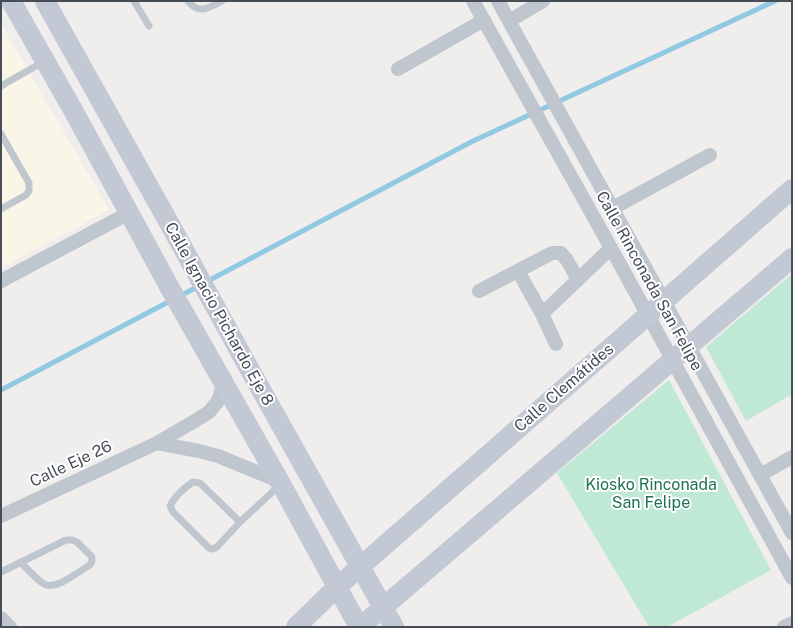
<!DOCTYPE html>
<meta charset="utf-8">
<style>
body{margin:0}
#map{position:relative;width:793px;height:628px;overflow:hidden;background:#f0eded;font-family:"Public Sans",sans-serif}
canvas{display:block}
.frame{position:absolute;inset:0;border:2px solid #474e58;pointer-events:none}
</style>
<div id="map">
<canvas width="793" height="628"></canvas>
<div class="frame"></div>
</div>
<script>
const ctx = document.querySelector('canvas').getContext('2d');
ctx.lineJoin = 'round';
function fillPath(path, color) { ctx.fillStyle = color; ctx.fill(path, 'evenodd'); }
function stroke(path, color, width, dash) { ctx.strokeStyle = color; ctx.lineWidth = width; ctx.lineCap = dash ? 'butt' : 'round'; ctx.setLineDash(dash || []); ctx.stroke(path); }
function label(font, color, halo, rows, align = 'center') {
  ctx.font = font + ' "Public Sans",sans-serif'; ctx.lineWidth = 4; ctx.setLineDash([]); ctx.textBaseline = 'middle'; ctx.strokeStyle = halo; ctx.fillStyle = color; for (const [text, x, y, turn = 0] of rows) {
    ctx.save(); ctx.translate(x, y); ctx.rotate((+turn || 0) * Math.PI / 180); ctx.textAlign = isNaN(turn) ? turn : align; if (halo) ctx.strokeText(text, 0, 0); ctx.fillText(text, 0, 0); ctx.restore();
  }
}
fillPath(new Path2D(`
 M1,24L109,210L1,268Z`), '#f9f6e7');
fillPath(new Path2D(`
 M792,274V394L746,421L706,347Z
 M669,380L771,570L667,627H649L557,473Z`), '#bfe9d4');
stroke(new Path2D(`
 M206,282L471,142L775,1
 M180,296L199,286
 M1,390L172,300`), '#91c8e2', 5);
stroke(new Path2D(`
 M134,1L149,26
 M188,1C199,15 209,8 222,1
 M1,86L43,62
 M1,134L29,183V191L26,195L1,209
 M193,482L200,483L240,522L217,547L213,549L209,548L173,512L170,506C175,496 184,488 193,482Z
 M240,522L280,485
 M1,572L66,540H72L77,542L92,557V561L90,565C79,571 56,591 44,584C36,579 28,569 21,563`), '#bfc6ce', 7);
stroke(new Path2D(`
 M473,1L611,248L792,578
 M498,1L792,533
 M509,21L543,1
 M398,69L484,20
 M613,208L710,155
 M518,271L542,314L556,344
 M1,281L129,213
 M479,291L552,253H561L567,260L578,280
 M542,314L611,248
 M157,443L199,451L218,456L279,481
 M760,475L792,457
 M1,516L157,443L193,422L209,412L218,401L224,383
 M1,618L10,627
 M784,627L792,623`), '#bfc6ce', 14);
stroke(new Path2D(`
 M11,1L73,110L171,290L281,484L359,627
 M45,1L168,221L245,361L394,627
 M296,627L337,587L792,189
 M360,627L792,258`), '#c2c8d4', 20);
label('16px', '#474e58', '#fff', [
 ["Calle Rinconada San Felipe",649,281,61],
 ["Calle Ignacio Pichardo Eje 8",219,314,61],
 ["Calle Clemátides",564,388,-41],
 ["Calle Eje 26",71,464,-25]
]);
label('16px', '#207252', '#fff', [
 ["Kiosko Rinconada",651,485],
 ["San Felipe",651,503]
]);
</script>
